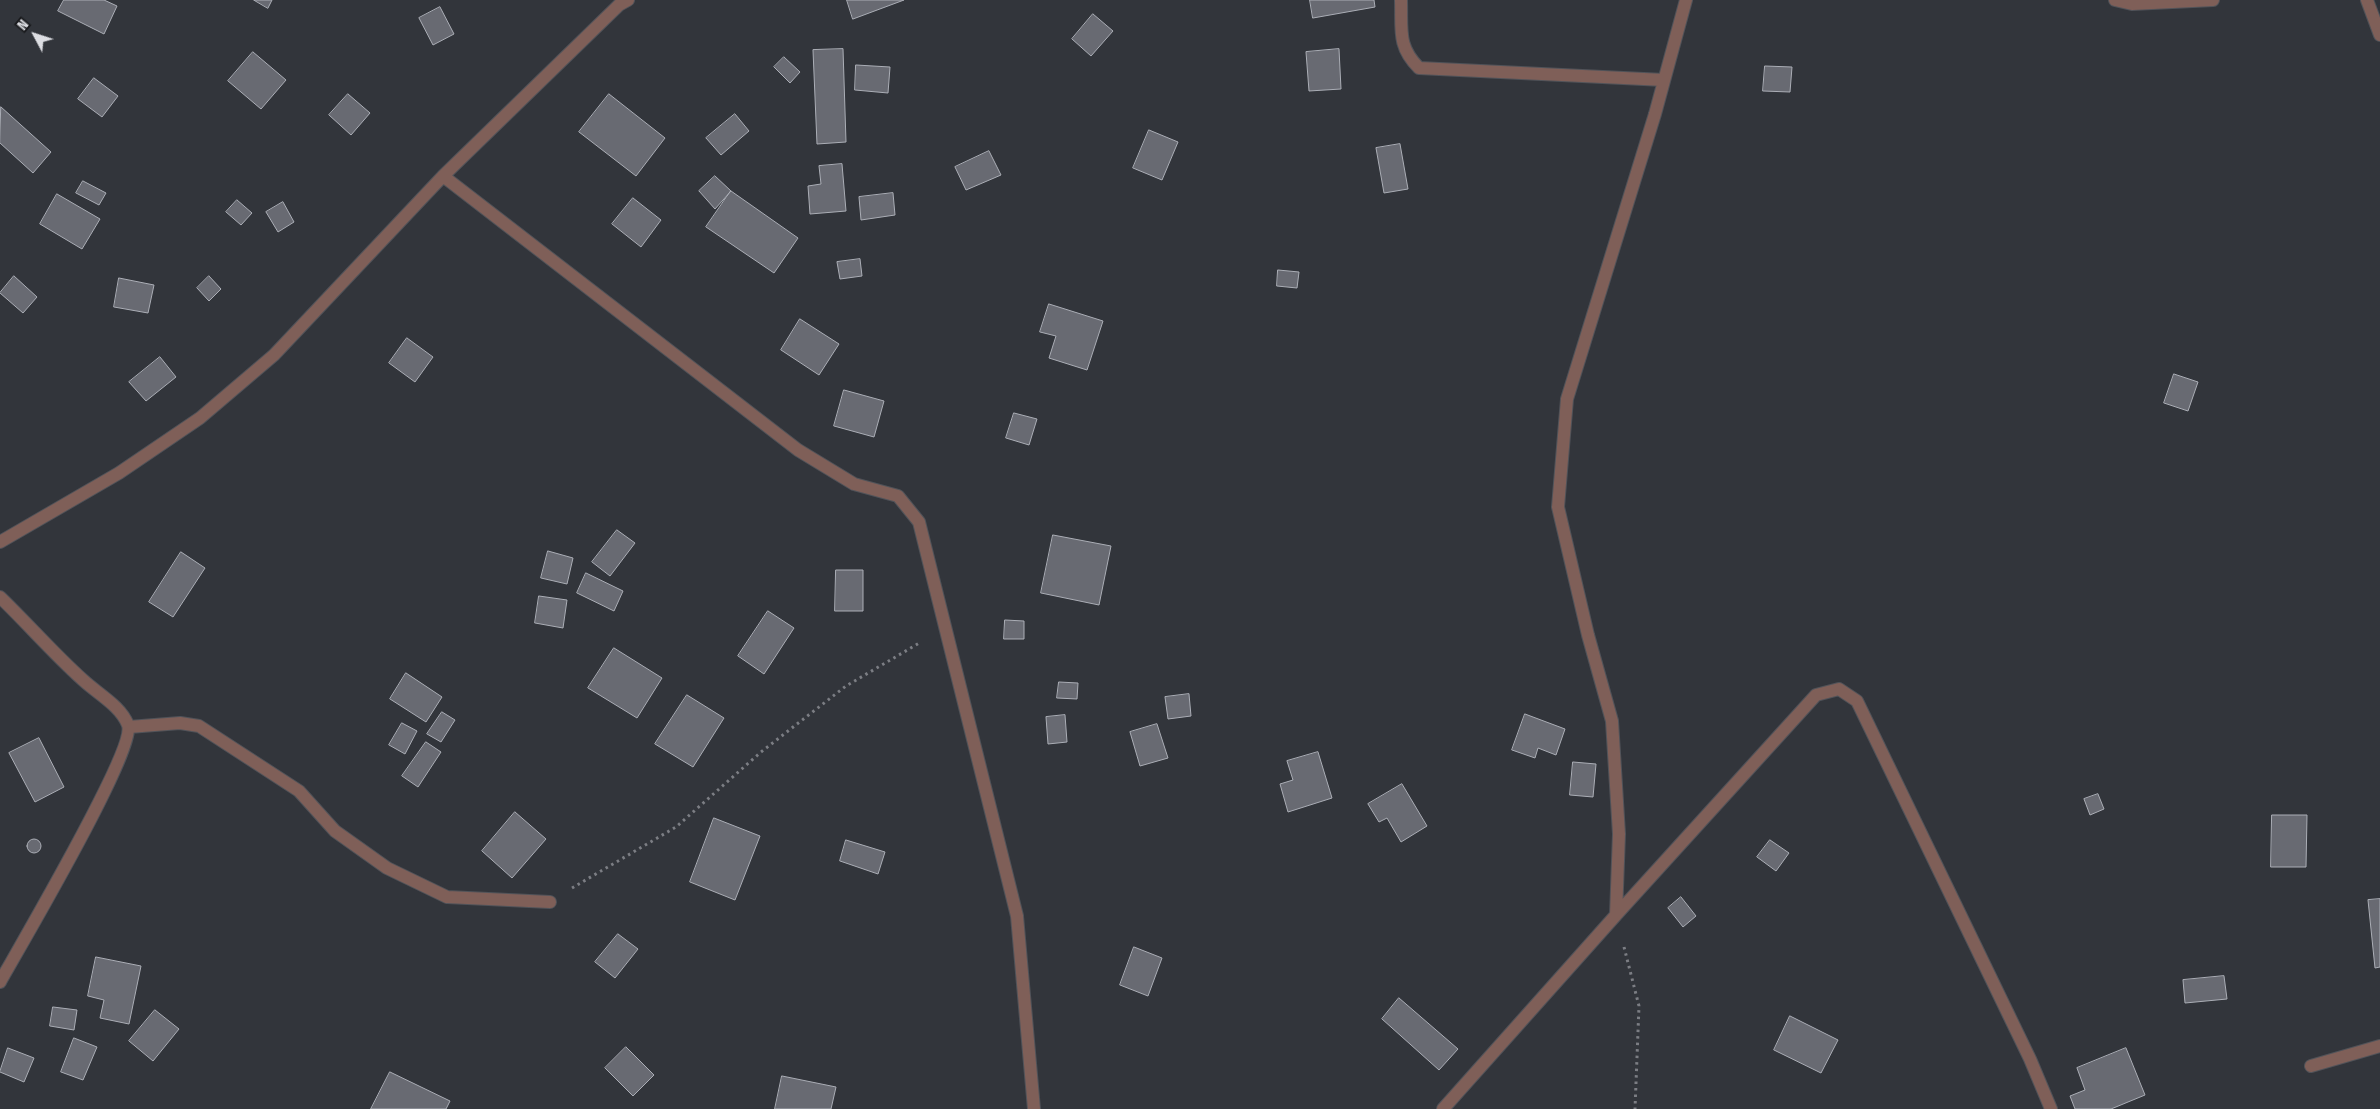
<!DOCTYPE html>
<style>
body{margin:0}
#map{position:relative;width:2380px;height:1109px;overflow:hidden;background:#32353b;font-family:"Fira Sans Condensed",sans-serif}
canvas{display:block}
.north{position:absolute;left:10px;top:10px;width:50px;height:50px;-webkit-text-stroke:4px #1b1c1f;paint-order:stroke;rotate:310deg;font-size:14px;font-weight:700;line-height:20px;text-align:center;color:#dddee3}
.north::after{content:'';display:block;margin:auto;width:18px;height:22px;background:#dddee3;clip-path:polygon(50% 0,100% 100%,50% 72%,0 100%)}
</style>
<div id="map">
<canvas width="2380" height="1109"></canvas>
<div class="north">N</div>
</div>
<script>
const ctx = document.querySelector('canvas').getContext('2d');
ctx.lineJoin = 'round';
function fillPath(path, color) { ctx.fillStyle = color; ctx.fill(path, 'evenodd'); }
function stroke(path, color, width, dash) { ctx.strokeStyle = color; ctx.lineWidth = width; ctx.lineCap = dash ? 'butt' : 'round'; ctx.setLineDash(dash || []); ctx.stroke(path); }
const building = new Path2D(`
 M64,0H104L117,6L104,34L58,11Z
 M254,0H272L268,8Z
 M847,0H904L853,19Z
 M1310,0H1374L1375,7L1313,18Z
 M440,7L454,34L433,45L419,18Z
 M1093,14L1113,31L1091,56L1072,39Z
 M843,49L846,142L817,144L813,50Z
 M1339,49L1341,89L1309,91L1306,52Z
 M253,52L286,80L261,109L228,81Z
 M784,57L800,72L790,83L774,67Z
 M856,65L890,67L888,93L855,90Z
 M1765,66L1792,67L1790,92L1763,91Z
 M94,78L118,96L102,117L78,99Z
 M348,94L370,113L351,135L329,115Z
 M609,94L665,138L636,176L579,132Z
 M1,107L51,152L33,173L0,143Z
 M735,114L749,131L721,155L706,138Z
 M1149,130L1178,142L1162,180L1133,168Z
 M1400,144L1408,189L1384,193L1376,148Z
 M989,151L1001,175L966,190L955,167Z
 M842,164L846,211L810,214L808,186L821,184L819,166Z
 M715,176L731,191L715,209L699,191Z
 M83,181L106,193L99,205L76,193Z
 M731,191L798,238L774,273L706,227Z
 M893,193L895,215L861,220L859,197Z
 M57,194L100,219L82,249L40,224Z
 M633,198L661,220L641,247L612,224Z
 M237,200L252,213L241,225L226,212Z
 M283,202L294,222L278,232L266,212Z
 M860,259L862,276L840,279L837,262Z
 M1278,270L1299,272L1297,288L1277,286Z
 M14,276L37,297L23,313L0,293Z
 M209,276L221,289L209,301L197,288Z
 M119,278L154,285L148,313L114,307Z
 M1049,304L1103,321L1087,370L1049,358L1056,336L1040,332Z
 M800,319L839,344L819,375L781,350Z
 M407,338L433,357L415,382L389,363Z
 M160,357L176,377L146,401L129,382Z
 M2174,374L2198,382L2188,411L2164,403Z
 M844,390L884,401L874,437L834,426Z
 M1014,413L1037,419L1029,445L1006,438Z
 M617,530L635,543L610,576L592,562Z
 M1053,535L1111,546L1099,605L1041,593Z
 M548,551L573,558L567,584L541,578Z
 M181,552L205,568L173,617L149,602Z
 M836,570H863V611H835Z
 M586,573L623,591L614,611L577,593Z
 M539,596L567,600L563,628L535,623Z
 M768,611L794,628L764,674L738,656Z
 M1005,620L1024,621V639H1004Z
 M614,648L662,678L637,718L588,688Z
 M406,673L442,697L426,722L390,699Z
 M1059,682L1078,683L1077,699L1057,698Z
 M1189,694L1191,716L1168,719L1165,697Z
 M687,695L724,718L693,767L655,744Z
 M442,712L455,720L441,742L427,734Z
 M1525,714L1565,729L1556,755L1538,748L1535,758L1512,750Z
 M1065,715L1067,742L1048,744L1046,717Z
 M402,723L417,731L405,754L389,745Z
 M1157,724L1168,758L1140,766L1130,732Z
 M39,738L64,787L35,802L9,753Z
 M426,742L441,752L418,787L402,776Z
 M1318,752L1332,798L1288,812L1280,784L1293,780L1287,761Z
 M1573,762L1596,764L1593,797L1570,795Z
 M1402,784L1427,826L1401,842L1387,818L1379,822L1368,804Z
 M2098,794L2104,809L2090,815L2084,799Z
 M515,812L546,839L512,878L482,851Z
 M2272,815H2307L2306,867H2271Z
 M714,818L760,836L735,900L690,882Z
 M27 846a7 7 0 1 1 14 0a7 7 0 1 1-14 0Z
 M846,840L885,852L878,874L840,861Z
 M1770,840L1789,853L1776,871L1757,857Z
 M1681,897L1696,916L1683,927L1668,908Z
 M2380,899V967L2375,968L2368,900Z
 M618,934L638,949L615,978L595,962Z
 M1134,947L1162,958L1148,996L1120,985Z
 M96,957L141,966L129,1024L100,1018L104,1000L88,996Z
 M2224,976L2227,999L2185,1003L2183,980Z
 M1399,998L1458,1049L1439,1070L1382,1019Z
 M53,1007L77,1010L74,1030L50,1026Z
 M155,1010L179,1029L153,1061L129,1041Z
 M1790,1016L1838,1040L1821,1073L1774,1050Z
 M74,1038L97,1047L83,1080L61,1072Z
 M626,1047L654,1075L633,1096L605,1068Z
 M8,1048L34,1058L24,1082L0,1072Z
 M2126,1048L2145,1095L2111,1109H2075L2070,1096L2085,1090L2077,1068Z
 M390,1072L450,1101L446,1109H371Z
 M782,1076L836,1087L831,1109H775Z`);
fillPath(building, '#686a72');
stroke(building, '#abaeb6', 1);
const street = new Path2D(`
 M1401,0C1402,30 1397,46 1419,68L1664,80
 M2115,0L2132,4L2213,0
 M2367,0L2380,35
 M443,176L798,450L854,484L898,496L919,522L1017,916L1034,1109
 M0,542L119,473L200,418L274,355L443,176L619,5L628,0
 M0,597C28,624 54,654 83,680C98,694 121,706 128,725C136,750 19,948 0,982
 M129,727L180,723L199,726L299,791L335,831L387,868L447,897L550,902
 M1616,915L1816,695L1839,689L1857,701L2030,1059L2051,1109
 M2311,1066L2380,1046
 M1443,1109L1616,915L1619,834L1612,721L1588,635L1558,507L1567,399L1655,114L1686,0`);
stroke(street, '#515359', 14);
stroke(new Path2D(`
 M572,888L676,827L761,752L846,686L921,642
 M1624,947L1639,1006L1635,1109`), '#7c7e84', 3, [2.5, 4]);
stroke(street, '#7f5f58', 12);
</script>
